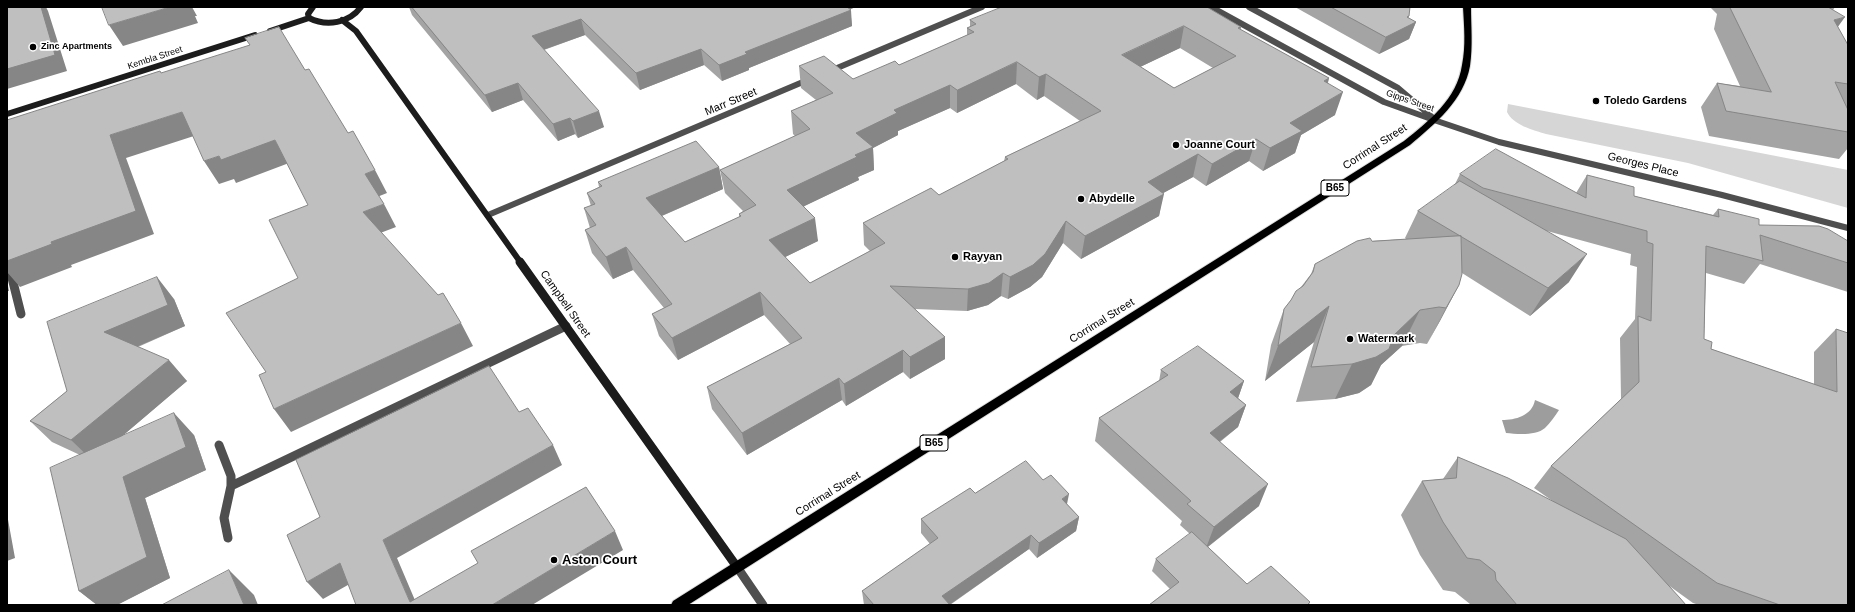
<!DOCTYPE html>
<style>
body{margin:0}
#map{position:relative;width:1855px;height:612px;overflow:hidden;background:#fff;font-family:Helvetica,sans-serif}
canvas{display:block}
.frame{position:absolute;inset:0;border:8px solid #000;pointer-events:none}
</style>
<div id="map">
<canvas width="1855" height="612"></canvas>
<div class="frame"></div>
</div>
<script>
const ctx = document.querySelector('canvas').getContext('2d');
ctx.lineJoin = 'round';
function fillPath(path, color) { ctx.fillStyle = color; ctx.fill(path, 'evenodd'); }
function stroke(path, color, width, dash) { ctx.strokeStyle = color; ctx.lineWidth = width; ctx.lineCap = dash ? 'butt' : 'round'; ctx.setLineDash(dash || []); ctx.stroke(path); }
function label(font, color, halo, rows, align = 'center') {
  ctx.font = font + ' Helvetica,sans-serif'; ctx.lineWidth = 3.5; ctx.setLineDash([]); ctx.textBaseline = 'middle'; ctx.strokeStyle = halo; ctx.fillStyle = color; for (const [text, x, y, turn = 0] of rows) {
    ctx.save(); ctx.translate(x, y); ctx.rotate((+turn || 0) * Math.PI / 180); ctx.textAlign = isNaN(turn) ? turn : align; if (halo) ctx.strokeText(text, 0, 0); ctx.fillText(text, 0, 0); ctx.restore();
  }
}
fillPath(new Path2D(`
 M1508,104L1848,170V208L1688,163L1546,134C1533,130 1513,125 1507,112Z`), '#d6d6d6');
fillPath(new Path2D(`
 M1535,400L1559,410C1555,416 1550,423 1545,428C1536,436 1517,434 1506,433L1502,420C1515,420 1532,416 1535,400Z`), '#9d9d9d');
const primary = new Path2D(`
 M1463,7H1471C1471,26 1473,46 1470,66C1464,100 1435,124 1410,145L688,605H671L673,601L1404,141C1429,121 1457,99 1462,65C1466,46 1464,26 1463,7Z`);
stroke(primary, '#dbdbdb', 2);
stroke(new Path2D(`
 M7,260L8,263`), '#4f4f4f', 6);
stroke(new Path2D(`
 M8,262L21,314
 M219,445L231,476V486L224,518L228,538
 M231,486L566,326`), '#4f4f4f', 9);
stroke(new Path2D(`
 M1211,7L1384,102L1434,120L1499,142L1722,195L1848,228
 M1249,7L1398,88L1431,116
 M830,71L982,7
 M488,215L810,79`), '#4f4f4f', 6);
stroke(new Path2D(`
 M737,567L763,605`), '#4f4f4f', 9);
stroke(new Path2D(`
 M313,7L308,14L309,18C327,27 349,23 361,7
 M342,20L356,31L521,263
 M270,31L309,18
 M7,114L255,35`), '#1c1c1c', 6);
stroke(new Path2D(`
 M520,262L737,567`), '#1c1c1c', 9);
fillPath(primary, '#000');
fillPath(new Path2D(`
 M409,7H856L850,9L852,26L749,68V70L722,81L704,65L640,90L585,35L544,50L604,127L578,138L575,134L558,141L523,100L492,112L412,15Z
 M1295,7H1410L1408,18L1416,22L1409,39L1379,54Z
 M1710,7H1835L1833,10L1838,27L1848,45V148L1839,159L1709,136L1701,107L1717,83L1740,86L1714,29L1717,14Z
 M970,20L1241,27V30L1329,78L1328,83L1335,115L1301,135L1295,153L1263,171L1249,161L1206,186L1193,177L1163,193L1159,216L1081,259L1063,243L1042,277L1030,287L1008,299L1001,296L988,305L967,311L915,309L945,337V359L910,379L903,372L846,406L842,400L747,455L712,409L707,387L790,344L764,315L678,360L659,336L652,314L664,308L633,270L613,279L592,253L585,230L590,228L584,208L591,206L587,193L599,187L598,182L719,167L723,189L662,216L685,242L739,217V214L743,211L725,193L720,170L795,136L793,134L791,111L816,100L801,88L799,66L853,79L899,65L967,35V28L970,27ZM1180,48L1213,68L1174,88L1140,67ZM1016,84L1037,100L1044,96L1080,121L1005,157L1004,161L939,195L863,223L864,245L870,251L810,283L785,257L818,241L804,206L859,180L858,177L874,170L873,148L898,135V131L950,108L957,113Z
 M1460,174L1576,193L1587,175L1634,196L1713,215L1718,209L1759,225L1848,241V292L1760,264L1744,284L1706,273L1704,339L1711,349L1814,384V352L1836,329L1848,605H1699L1693,603L1668,585L1686,605H1470V604L1455,592L1443,590L1420,555L1401,515L1422,481L1443,479L1458,457L1554,502L1534,488L1551,466L1621,399L1620,338L1635,319L1637,267L1630,265L1631,254L1547,231L1569,282L1530,316L1462,273L1459,285L1427,344L1420,343L1402,346L1381,365L1371,385L1359,393L1335,399L1296,402L1314,342L1265,381L1271,345L1284,309L1291,300L1311,274L1315,264L1372,241L1406,239L1405,238L1418,211L1454,186Z
 M174,299L185,326L138,347L187,381L121,437L194,435L206,470L145,498L170,578L117,605H97L79,591L80,455L52,442L30,421L67,391Z
 M1161,370L1244,381L1238,398L1246,405L1238,427L1220,442L1259,506L1208,547L1247,584L1310,602L1309,605H1149L1170,589L1152,571L1156,559L1190,534L1180,525L1182,521L1095,441L1099,418L1159,381Z
 M975,493L1067,504L1079,517L1076,531L1037,558L1029,549L950,605H864L862,591L930,544L921,533V519Z`), '#a4a4a4');
fillPath(new Path2D(`
 M41,7H46L48,11L67,71L7,89V69Z
 M170,7H192L197,16H195L198,23L123,46L109,25Z
 M837,7H856L838,14Z
 M851,10L852,26L749,68V70L722,81L719,65L745,52Z
 M1409,16L1405,27L1416,22L1409,39L1379,54L1386,37L1407,17Z
 M1845,17L1827,42L1834,20Z
 M581,19L585,35L537,52L532,36Z
 M1184,26L1180,48L1119,77L1122,55Z
 M701,49L704,65L640,90L636,73Z
 M1017,62L1016,84L957,113V90Z
 M1046,74L1044,96L1037,100L1039,77Z
 M1329,78L1322,101L1324,81Z
 M518,83L523,100L492,112L485,95Z
 M950,85V108L898,131V135L873,148L874,170L858,177L859,180L790,213L787,190L856,133L894,110Z
 M1343,92L1335,115L1301,135L1295,153L1263,171L1270,148L1290,123Z
 M599,111L604,127L578,138L573,121Z
 M182,112L197,135L126,158L154,234L71,265L72,267L20,287L7,272V261L110,135Z
 M570,118L575,134L558,141L553,124Z
 M1256,139L1249,161L1206,186L1212,164Z
 M275,140L289,163L236,183L234,179L219,184L204,161L219,156Z
 M1198,154L1193,177L1143,204L1148,182Z
 M719,167L723,189L652,220L646,198Z
 M375,170L387,193L377,197L365,174Z
 M1164,194L1159,216L1081,259L1085,236Z
 M384,204L396,227L375,235L363,212Z
 M815,218L818,241L773,263L769,240Z
 M1066,221L1063,243L1042,277L1030,287L1008,299L1010,277Z
 M626,247L633,270L613,279L606,257Z
 M1587,254L1569,282L1530,316L1548,288Z
 M1003,273L1001,296L988,305L967,311L968,289Z
 M157,277L174,299L185,326L122,353L104,332Z
 M7,281L9,291H7Z
 M1459,285L1440,321L1427,344L1446,308Z
 M760,292L764,315L678,360L672,338Z
 M1329,306L1314,342L1265,381L1278,346Z
 M1420,310L1402,346L1381,365L1371,385L1359,393L1335,399L1352,364L1394,335Z
 M461,323L473,346L291,432L274,409Z
 M945,337V359L910,379V357Z
 M903,350V372L846,406L844,384Z
 M169,360L187,381L93,461L71,440Z
 M839,378L842,400L747,455L742,433Z
 M1244,381L1236,404L1230,392Z
 M1246,405L1238,427L1202,455L1210,433Z
 M174,413L194,435L206,470L145,498L170,578L117,605H97L79,591L123,477Z
 M553,445L562,465L397,558L417,605L410,602L383,540Z
 M1268,484L1259,506L1206,548L1214,527Z
 M1069,494L1066,509L1062,499Z
 M7,514L15,558L7,561Z
 M1079,517L1076,531L1037,558L1039,543Z
 M615,531L623,550L532,605H492Z
 M1031,535L1029,549L949,605L942,596Z
 M340,563L355,581L323,599L307,582Z
 M229,570L254,595L258,605H244Z`), '#868686');
const building = new Path2D(`
 M7,7H41L55,55L7,69Z
 M102,7H170L109,25Z
 M412,7H847L851,10L745,52L747,54L719,65L701,49L636,73L581,19L532,36L599,111L573,121L570,118L553,124L518,83L485,95Z
 M1002,7H1207L1241,27L1238,28L1329,78L1324,81L1343,92L1290,123L1302,131L1270,148L1256,139L1212,164L1198,154L1148,182L1164,194L1085,236L1066,221L1045,254L1033,265L1010,277L1003,273L989,283L968,289L890,286L945,337L910,357L903,350L844,384L839,378L742,433L707,387L802,338L760,292L672,338L652,314L672,304L626,247L606,257L585,230L596,225L584,208L595,204L587,193L602,186L598,182L696,141L719,167L646,198L685,242L741,216L739,214L756,205L720,170L810,129L791,111L833,93L799,66L824,56L853,79L895,61L899,65L974,32L967,28L976,24L970,20ZM1184,26L1236,56L1174,88L1122,55ZM1017,62L1039,77L1046,74L1101,111L1005,157L1008,159L939,195L931,188L863,223L885,243L810,283L769,240L815,218L787,190L857,157L855,155L873,147L856,133L897,113L894,110L950,85L957,90Z
 M1331,7H1410L1409,16L1407,17L1416,22L1386,37Z
 M1730,7H1828L1845,17L1834,20L1848,45V84L1835,82L1848,110V132L1726,111L1717,83L1771,92Z
 M279,27L305,70L309,69L348,133L353,131L375,170L365,174L384,204L363,212L438,295L443,293L461,323L274,409L259,375L266,372L226,313L298,278L269,220L308,205L275,140L221,160L219,156L204,161L182,112L110,135L136,211L51,242L52,244L7,261V120L160,71L161,73L250,45L245,38Z
 M1496,149L1586,198L1587,175L1634,187V196L1719,217L1718,209L1759,219V225L1819,226L1828,229L1848,241V263L1760,235L1763,261L1706,246L1704,339L1712,342L1711,349L1837,392L1836,329L1848,333V605H1780L1717,583L1551,466L1639,382L1638,316L1651,321L1653,244L1647,242V231L1483,188L1460,174Z
 M1460,181L1587,254L1548,288L1418,211Z
 M1461,236L1462,274L1459,285L1446,308L1439,307L1420,310L1394,335L1389,349L1376,357L1352,364L1311,367L1329,306L1278,346L1284,309L1291,300L1296,291L1303,286L1313,272L1315,264L1357,241L1370,238L1372,241Z
 M157,277L168,305L104,332L169,360L71,440L30,421L67,391L47,322Z
 M1198,346L1244,381L1230,392L1246,405L1210,433L1268,484L1214,527L1187,504L1191,501L1099,418L1168,375L1161,370Z
 M489,366L519,412L528,408L553,445L383,540L410,602L478,563L471,551L586,487L615,531L492,605H356L340,563L307,582L287,535L320,517L296,460Z
 M174,413L186,447L123,477L147,557L79,591L50,468Z
 M1458,457L1508,478L1626,539L1680,598L1686,605H1517L1496,580L1495,572L1480,560L1467,558L1443,522L1422,481L1456,478Z
 M1026,461L1043,480L1051,475L1069,494L1062,499L1079,517L1039,543L1031,535L942,596L950,605H874L862,591L938,538L921,519L970,488L975,493Z
 M1192,532L1247,584L1271,566L1310,602L1307,605H1205L1204,604L1203,605H1149L1179,582L1156,559Z
 M229,570L244,605H162Z`);
fillPath(building, '#bfbfbf');
stroke(building, '#868686', 1);
for (const [x, y, r, color] of [
 [33,47,4,"#000"],
 [1596,101,4,"#000"],
 [1176,145,4,"#000"],
 [1081,199,4,"#000"],
 [955,257,4,"#000"],
 [1350,339,4,"#000"],
 [554,560,4,"#000"]
]) { const dot = new Path2D(); dot.arc(x, y, r, 0, 2 * Math.PI); ctx.fillStyle = color; ctx.fill(dot); stroke(dot, '#fff', 1.5); }
label('bold 9px', '#000', '#fff', [
 ["Zinc Apartments",41,47]
], 'left');
label('9px', '#000', '#fff', [
 ["Kembla Street",155,58,-18],
 ["Gipps Street",1410,101,19]
]);
for (const [x, y, w] of [
 [1335,188,28],
 [934,443,28]
]) { const box = new Path2D(); box.roundRect(x - w / 2, y - 8, w, 16, 3); ctx.fillStyle = '#fff'; ctx.fill(box); stroke(box, '#000', 1); }
label('bold 10px', '#000', null, [
 ["B65",1335,188],
 ["B65",934,443]
]);
label('bold 11px', '#000', '#fff', [
 ["Toledo Gardens",1604,101],
 ["Joanne Court",1184,145],
 ["Abydelle",1089,199],
 ["Rayyan",963,257],
 ["Watermark",1358,339]
], 'left');
label('11px', '#000', '#fff', [
 ["Marr Street",731,102,-23],
 ["Corrimal Street",1375,147,-33],
 ["Georges Place",1643,165,14],
 ["Campbell Street",565,304,55],
 ["Corrimal Street",1102,321,-32],
 ["Corrimal Street",828,494,-32]
]);
label('bold 13px', '#000', '#fff', [
 ["Aston Court",562,560]
], 'left');
</script>
